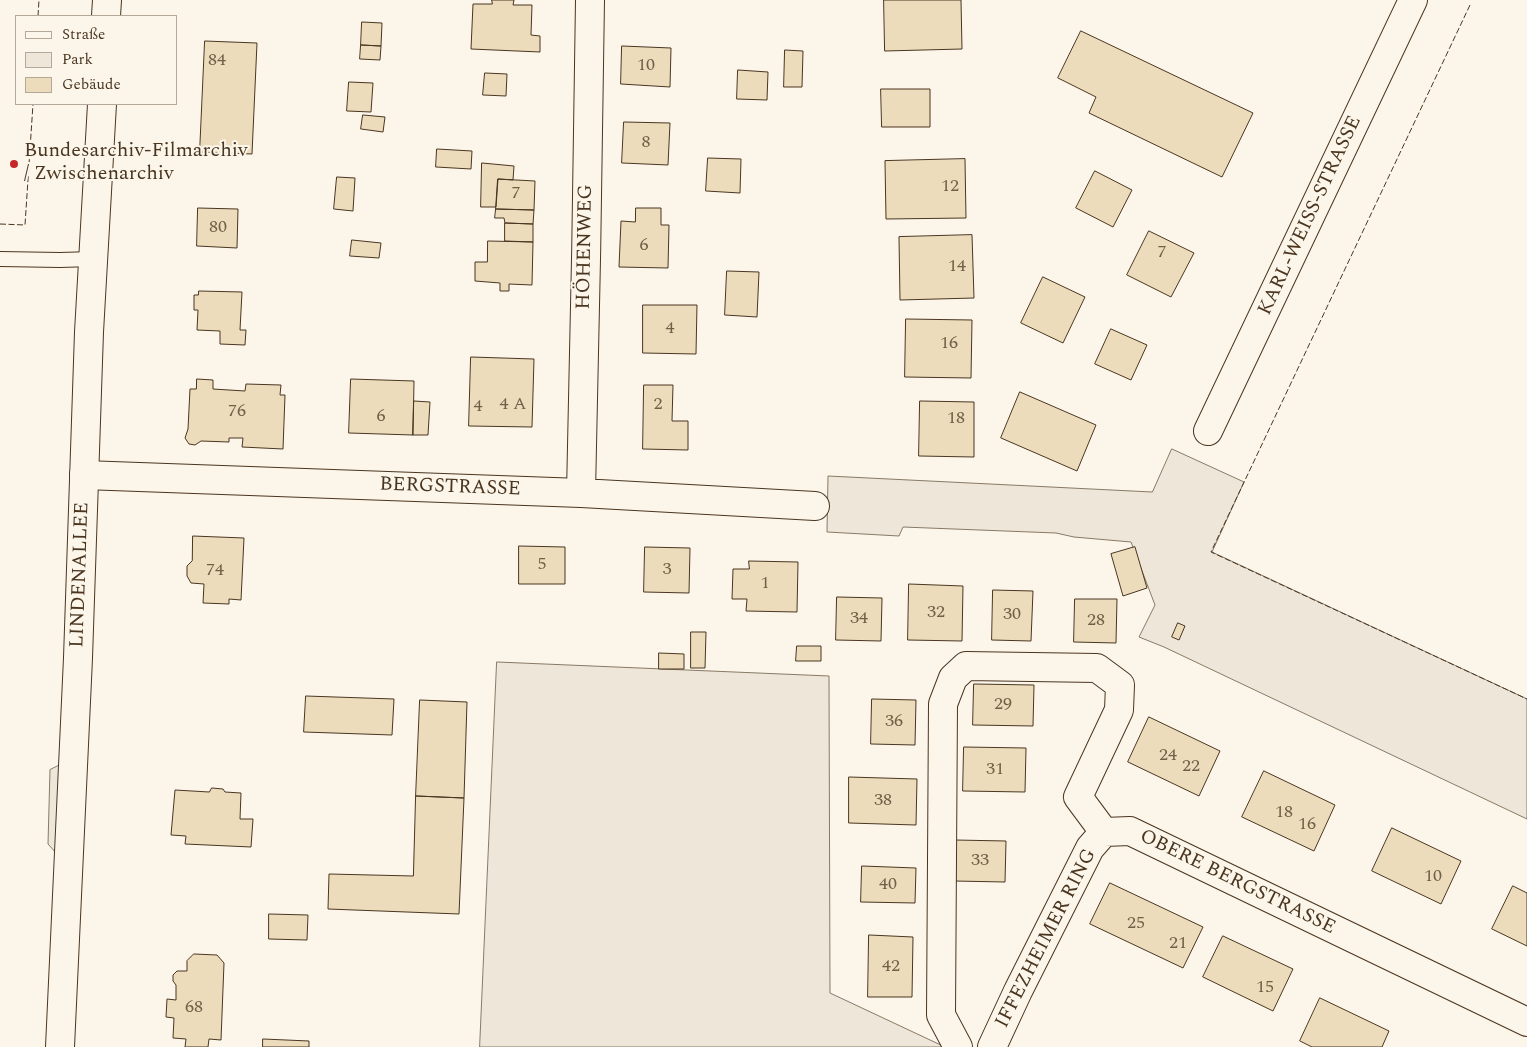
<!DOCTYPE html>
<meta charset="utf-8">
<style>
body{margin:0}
#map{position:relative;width:1527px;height:1047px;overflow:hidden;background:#fbf6e9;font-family:Spectral,serif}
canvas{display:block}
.legend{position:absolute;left:15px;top:15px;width:162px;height:90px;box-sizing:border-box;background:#fbf6e9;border:1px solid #b4a999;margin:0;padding:6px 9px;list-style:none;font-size:15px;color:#4a3520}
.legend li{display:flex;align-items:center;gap:10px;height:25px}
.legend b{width:25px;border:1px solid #b4a999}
</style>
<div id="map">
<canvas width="1527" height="1047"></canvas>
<ul class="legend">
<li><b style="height:6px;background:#fbf6e9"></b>Straße</li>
<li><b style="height:14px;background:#ede6d9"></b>Park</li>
<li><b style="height:14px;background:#ecdcbc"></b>Gebäude</li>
</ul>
</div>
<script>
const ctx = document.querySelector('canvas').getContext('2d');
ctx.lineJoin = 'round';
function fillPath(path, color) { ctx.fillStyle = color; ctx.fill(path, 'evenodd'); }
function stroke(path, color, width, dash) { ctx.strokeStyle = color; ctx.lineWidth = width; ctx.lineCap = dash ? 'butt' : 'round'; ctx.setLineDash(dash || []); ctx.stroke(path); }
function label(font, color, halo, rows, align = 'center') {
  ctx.font = font + ' Spectral,serif'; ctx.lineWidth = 4; ctx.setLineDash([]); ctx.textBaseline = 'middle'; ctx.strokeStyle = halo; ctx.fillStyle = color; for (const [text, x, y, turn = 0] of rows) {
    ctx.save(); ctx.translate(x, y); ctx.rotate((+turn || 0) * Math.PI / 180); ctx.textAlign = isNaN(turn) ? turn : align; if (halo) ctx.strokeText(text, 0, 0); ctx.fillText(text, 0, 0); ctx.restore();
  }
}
const green = new Path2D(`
 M1172,449L1244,482L1212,552L1527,699V819L1164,647L1139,637L1155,605L1131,542L1074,537L1056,533L903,527L899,536L827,532L828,476L1152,492Z
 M497,662L829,676L830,993L945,1047H480Z`);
fillPath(green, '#ede6d9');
stroke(green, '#887966', 1);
const parking = new Path2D(`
 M60,765L56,853L48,844L50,770Z`);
fillPath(parking, '#ede7d9');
stroke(parking, '#887966', 1);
const building = new Path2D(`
 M492,0H514L513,5H532L531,35L540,36V52L471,49L473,4H492Z
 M884,0H961L962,49L885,51Z
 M362,22L382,23L381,46L361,45Z
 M1081,31L1253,113L1222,177L1089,113L1096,97L1058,78Z
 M205,41L257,43L252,154L200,152Z
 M361,45L381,46L380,60L360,59Z
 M622,46L671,48L670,87L621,84Z
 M785,50L803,51L802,87H784Z
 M738,70L768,72L767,100L737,99Z
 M485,73L507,74L506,96L483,95Z
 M349,82L373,83L371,112L347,111Z
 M881,89H930V127H882Z
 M363,115L385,117L383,132L361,129Z
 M624,122L670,123L668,165L622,163Z
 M437,149L472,151L471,169L436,167Z
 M708,158L741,159L740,193L706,191Z
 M965,159L966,218L886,219L885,161Z
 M482,163L514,166L513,180L498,179L496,207H481Z
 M1095,171L1132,190L1113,227L1076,208Z
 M337,177L355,178L353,211L334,209Z
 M498,179L535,181L534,210L496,209Z
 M198,208L238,209L237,248L197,246Z
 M636,208H661V225H669L668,268L619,267L621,221L635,222Z
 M496,209L534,210L533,224L505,223L504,218H495Z
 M505,223L533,224V242L505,241Z
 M1149,231L1194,253L1171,297L1127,275Z
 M972,235L974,298L900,300L899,237Z
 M352,240L381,243L379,258L350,256Z
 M488,241L533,242L532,285L509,284V291H500V283L475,281V262H487Z
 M727,271L759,272L757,317L725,315Z
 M1043,277L1085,297L1063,343L1021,323Z
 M199,291L242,292L240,330H246L245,345L220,344V331L197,330L198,310H194V295H198Z
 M643,305H697L696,354L643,353Z
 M906,319L972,320L971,378L905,377Z
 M1111,329L1147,345L1131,380L1095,364Z
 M471,357L534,359L532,427L469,426Z
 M197,379L213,380V389L245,391L246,384L281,385L280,395H285L283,449L242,447L243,438H229V442L201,441L195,445L189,444L185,438L188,429L190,389H196Z
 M351,379L414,381L413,435L349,433Z
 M644,385H673L672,421H688V450L643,449Z
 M1020,392L1096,425L1077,471L1001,438Z
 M414,401L430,402L428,435H413Z
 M920,401L974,402V457L919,456Z
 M193,536L244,538L241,600L229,599V604L203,603L204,584L191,583L187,576V566L192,561Z
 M519,546L565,547V584H519Z
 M645,547L690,548L689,593L644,592Z
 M1135,547L1147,588L1123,596L1111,554Z
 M749,561L798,562L797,612L746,611L747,599H732L733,569H749Z
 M909,584L963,586L962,641L908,640Z
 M993,590L1033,591L1031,641L992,640Z
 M837,597L882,598L881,641L836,640Z
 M1075,599H1117L1116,643L1074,642Z
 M1178,623L1185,626L1179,640L1172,637Z
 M691,632H706L705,668H691Z
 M797,646H821V661H796Z
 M659,653L684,654V669H659Z
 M974,684L1034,685L1033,726L973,725Z
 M306,696L394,699L392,735L304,732Z
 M872,699L916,700L915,745L871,744Z
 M420,700L467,702L464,798L416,796Z
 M1149,717L1220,751L1199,796L1128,762Z
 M964,747L1026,748L1025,792L963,791Z
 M1264,771L1335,805L1314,851L1242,817Z
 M849,777L917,779L916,825L849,823Z
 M212,788L223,789L225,792L241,793L240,819H253L251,847L185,844L186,836L171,835L175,790L209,792Z
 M416,796L464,798L459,914L328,909L329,874L413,876Z
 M1392,828L1461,861L1441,904L1372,871Z
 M955,840L1006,841L1005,882L954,881Z
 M862,866L916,868L915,903L861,902Z
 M1110,883L1203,927L1183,968L1090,924Z
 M1513,886L1527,893V946L1492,929Z
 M269,914L308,915L307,940L269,939Z
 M869,935L913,937L912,997H868Z
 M1223,936L1293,969L1273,1011L1203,977Z
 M194,954L217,955L224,963L221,1040L209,1039L208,1047H185L186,1039L173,1038L174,1018L166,1017L167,999L176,1000V985L173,981V975L177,971H187V961Z
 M1320,998L1389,1031L1382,1047H1312L1300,1041Z
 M263,1039L309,1041V1047H263Z`);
fillPath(building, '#ecdcbc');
stroke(building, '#4a3520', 1);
const lane = new Path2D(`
 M0,259L60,260L93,259`);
const street = new Path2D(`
 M1208,431L1413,0
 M84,475L581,493L815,506
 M581,493C585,329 588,164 590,0
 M1104,832L1130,831L1527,1022
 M958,1047L941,1015L943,704L953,678L966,666L1097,668L1120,685L1119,710L1078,797L1104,832
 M992,1047L1018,991L1090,848L1104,832`);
const secondary = new Path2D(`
 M106,16L107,0
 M60,1047L78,658L89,332L102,104`);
stroke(lane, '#4a3520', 16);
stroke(street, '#4a3520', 30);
stroke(secondary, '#4a3520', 30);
stroke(lane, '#fbf6e9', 14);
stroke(street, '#fbf6e9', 28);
stroke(secondary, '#fbf6e9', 28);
stroke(new Path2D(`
 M1470,5L1211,552L1527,699
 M38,16L39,0
 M0,224L25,225L33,104`), '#4a3520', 1, [6, 2.5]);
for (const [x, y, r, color] of [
 [14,164,5,"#c62828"]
]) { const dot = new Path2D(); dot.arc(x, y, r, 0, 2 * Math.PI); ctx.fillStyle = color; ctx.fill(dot); stroke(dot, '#fbf6e9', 2); }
label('18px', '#725f47', null, [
 ["84",217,61],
 ["10",646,66],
 ["8",646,143],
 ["12",950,187],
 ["7",516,194],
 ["80",218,228],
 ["6",644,246],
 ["7",1162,253],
 ["14",957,267],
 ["4",670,329],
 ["16",949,344],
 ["4 A",513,405],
 ["2",658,405],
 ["4",478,407],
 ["76",237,412],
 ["6",381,417],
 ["18",956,419],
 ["5",542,565],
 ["3",667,570],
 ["74",215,571],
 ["1",765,584],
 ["32",936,613],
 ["30",1012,615],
 ["34",859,619],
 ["28",1096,621],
 ["29",1003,705],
 ["36",894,722],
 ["24",1168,756],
 ["22",1191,767],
 ["31",995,770],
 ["38",883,801],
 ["18",1284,813],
 ["16",1307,825],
 ["33",980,861],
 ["10",1433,877],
 ["40",888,885],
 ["25",1136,924],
 ["21",1178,944],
 ["42",891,967],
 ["15",1265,988],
 ["68",194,1008]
]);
label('20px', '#4a3520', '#fbf6e9', [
 ["Bundesarchiv-Filmarchiv",24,152],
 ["/ Zwischenarchiv",24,175]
], 'left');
label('20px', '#4a3520', '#fbf6e9', [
 ["KARL-WEISS-STRASSE",1311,216,-65],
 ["HÖHENWEG",586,247,-89],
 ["BERGSTRASSE",450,488,2],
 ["LINDENALLEE",81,575,-88],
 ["OBERE BERGSTRASSE",1237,883,26],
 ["IFFEZHEIMER RING",1047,939,-63]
]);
</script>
